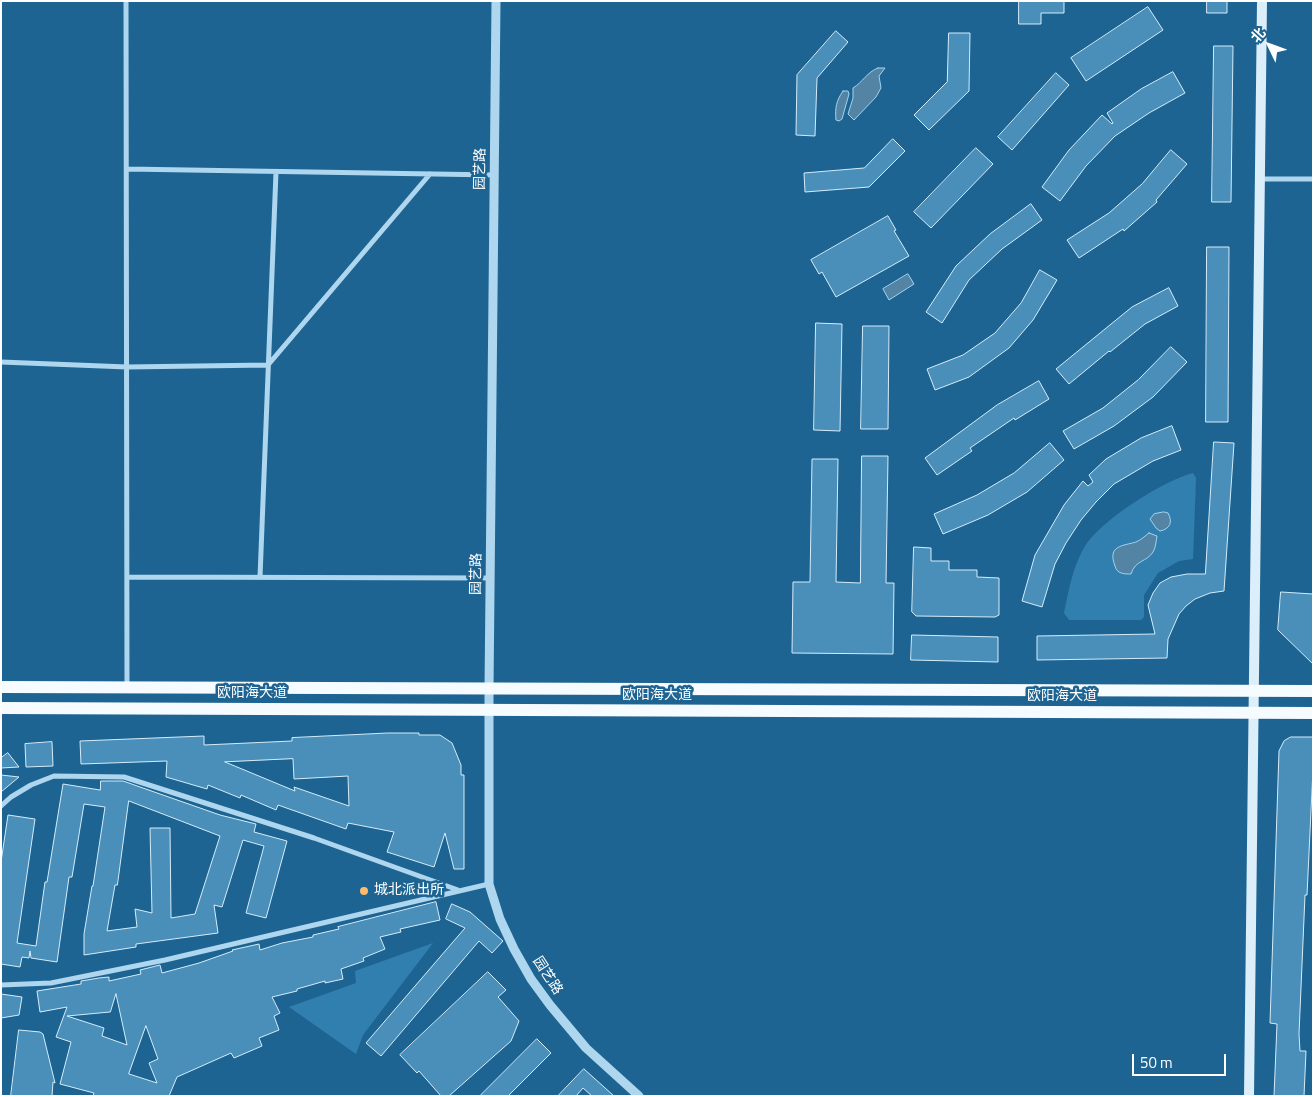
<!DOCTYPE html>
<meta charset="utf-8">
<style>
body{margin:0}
#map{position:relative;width:1314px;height:1097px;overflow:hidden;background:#1e6492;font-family:"Titillium Web","Noto Sans SC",sans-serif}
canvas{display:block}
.frame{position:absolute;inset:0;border:2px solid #fff;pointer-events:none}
.north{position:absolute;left:1244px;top:20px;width:50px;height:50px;-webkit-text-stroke:4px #1e6492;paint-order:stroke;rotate:312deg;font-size:14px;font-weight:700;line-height:20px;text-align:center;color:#fff}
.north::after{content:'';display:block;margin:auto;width:18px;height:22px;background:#fff;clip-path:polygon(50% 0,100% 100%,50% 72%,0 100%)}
.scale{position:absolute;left:1132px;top:1054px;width:94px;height:22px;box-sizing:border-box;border:2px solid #fff;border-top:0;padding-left:6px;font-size:15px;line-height:18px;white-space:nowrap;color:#fff;-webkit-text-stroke:4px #1e6492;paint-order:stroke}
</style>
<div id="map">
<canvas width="1314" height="1097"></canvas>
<div class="frame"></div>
<div class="north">北</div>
<div class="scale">50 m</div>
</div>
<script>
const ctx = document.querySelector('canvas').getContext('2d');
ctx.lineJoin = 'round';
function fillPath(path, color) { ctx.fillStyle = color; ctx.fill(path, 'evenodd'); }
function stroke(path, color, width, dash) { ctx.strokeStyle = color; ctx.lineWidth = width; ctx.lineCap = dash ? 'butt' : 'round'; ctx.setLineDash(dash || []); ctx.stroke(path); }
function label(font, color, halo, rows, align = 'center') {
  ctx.font = font + ' "Titillium Web","Noto Sans SC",sans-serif'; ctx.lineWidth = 5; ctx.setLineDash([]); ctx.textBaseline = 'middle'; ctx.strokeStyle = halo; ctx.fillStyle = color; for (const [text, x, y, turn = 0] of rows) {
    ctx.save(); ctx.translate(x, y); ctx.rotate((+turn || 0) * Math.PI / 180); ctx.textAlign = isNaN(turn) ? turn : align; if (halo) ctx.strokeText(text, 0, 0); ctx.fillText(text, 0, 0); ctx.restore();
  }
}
fillPath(new Path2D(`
 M1193,473L1196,478L1193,559L1179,561L1158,573L1144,595V617L1141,620H1069L1064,613C1069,589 1073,564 1087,543C1105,518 1163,481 1193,473Z
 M433,943L363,1035L356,1054L289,1007L356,983L355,971Z`), '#317faf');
const water = new Path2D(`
 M878,68H885L879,76L881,88L876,97L854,120L848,114L853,98V88C863,82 867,72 878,68Z
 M843,91H848L849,94L842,119L839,121L836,120C835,108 836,101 843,91Z
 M908,274L914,284L889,300L883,289Z
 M1164,512L1168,513C1173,522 1170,529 1160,531L1156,528L1150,519L1154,514Z
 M1149,533L1157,536C1156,541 1156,547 1153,552C1147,562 1135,560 1131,574C1124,574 1117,574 1115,566C1107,545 1123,546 1136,542C1141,540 1145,536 1149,533Z`);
fillPath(water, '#5484a3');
stroke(water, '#a2d3f0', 1);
const building = new Path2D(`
 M1019,1H1064V13H1041V24H1019Z
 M1207,1H1227V13H1207Z
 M1148,7L1163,30L1086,81L1071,58Z
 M836,31L848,42L817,78L815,136L796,135L797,75Z
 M949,33H970L969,91L929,130L914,115L947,82Z
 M1214,46H1233L1231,202H1212Z
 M1173,72L1185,93L1149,113L1115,136L1086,166L1060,201L1042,187L1069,150L1102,115L1112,124L1113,123L1107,113L1141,89Z
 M1056,73L1069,85L1012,150L998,137Z
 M893,139L905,151L869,187L805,192L804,173L864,168Z
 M976,148L993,164L931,228L914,212Z
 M1171,150L1187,164L1156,200L1157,202L1124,231L1123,229L1079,258L1067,240L1109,213L1142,184Z
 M1031,204L1042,220L1002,249L969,280L942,323L926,312L956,266L990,234Z
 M888,216L896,230L894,231L909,256L836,297L822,272L819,274L811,260Z
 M1207,247H1229L1228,422H1206Z
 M1040,270L1057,280L1033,320L1009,348L969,377L935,390L927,369L963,355L995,333L1021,303Z
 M1169,288L1178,306L1145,324L1110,352L1109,351L1069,384L1056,369L1132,307Z
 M816,323L842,324L840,431L814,430Z
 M863,326H889L888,429H861Z
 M1171,347L1187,362L1153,397L1114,426L1074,449L1063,431L1103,408L1138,380Z
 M1039,381L1049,399L1015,420L1014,418L970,448L972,451L937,475L925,458L997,405Z
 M1172,426L1181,450L1153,461L1114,484L1096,502L1081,520L1066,543L1055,564L1042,607L1022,601L1035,555L1064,505L1083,481L1088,486L1093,482L1089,475L1106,459L1141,438Z
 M1214,442L1234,443L1224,591L1210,593L1195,599L1186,606L1179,614L1168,639L1167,658L1037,660V636L1155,634L1148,605L1153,593L1160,583L1171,577L1187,574H1205Z
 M1050,443L1064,460L1027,492L988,515L943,534L934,514L977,495L1014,473Z
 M862,456H888L886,583H894L893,654L792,653L793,582H810L812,459H838L836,582L860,583Z
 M914,547L931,548V561H949V570H977V577L999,578V615L995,617L916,616L912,612Z
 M1281,592L1313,594V664L1278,630Z
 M912,635L998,637V662L911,660Z
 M388,733H419V735H440L452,743L461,765V775H464V869H454L445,833L434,867L387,852L394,832L348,823L346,829L278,805L276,810L241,795L240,798L208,785L207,789L166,777L167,761L81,764L80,741L204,736V745L292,741V738ZM293,759L294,779L348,776L349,806L294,787L295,791L225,762Z
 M1291,737H1313V769L1307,895H1305L1299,1034L1300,1051H1306L1304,1096H1274L1277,1024L1270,1023L1279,751L1284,741Z
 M52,742L53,766L26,767L25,744Z
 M8,753L19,767L1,768V758Z
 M1,775L19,777L1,792Z
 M101,781H123L220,815L256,824L254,832L287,841L266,918L246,913L264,846L243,840L222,907L214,905L218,933L136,944V947L84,955V934L92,886H93L105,807L84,804L72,877H69L57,962L31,958L30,951L29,958L22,957L20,967L1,964V862L8,815L35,819L17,943L36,946L45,882H47L63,784L100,790ZM129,801L220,836L195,914L171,918L170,828H150L152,913L135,909L137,927L107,931L115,885H117Z
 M436,902L440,920L400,929L401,932L380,937L385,949L363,958L364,961L341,969L343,979L325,983V981L297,989V991L272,997L280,1013L274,1016L279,1030L259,1038L262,1046L234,1058L231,1053L177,1077L169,1096H93L94,1093L60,1084L71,1042L56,1037L67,1007L40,1012L37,991L81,984V981L99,978L109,977V981L141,974L140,970L160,965L162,973L199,963L233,951L232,950L259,944L260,950L282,943L313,937V935L339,929L338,927ZM116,994L127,1045L102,1036L104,1028L67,1016L110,1012ZM146,1026L158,1059L149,1063L157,1083L129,1074Z
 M452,904L470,912L503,941L492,953L479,941L381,1056L366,1043L465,928L446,919Z
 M488,972L506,990L498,997L519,1021L511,1041L449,1096H441L419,1071L417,1073L400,1055Z
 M1,994L22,997L19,1015L1,1018Z
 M19,1030L40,1032L43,1034L55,1083L53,1082L52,1096H11Z
 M537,1039L551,1053L508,1096H480Z
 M584,1069L614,1096H592L583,1088L576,1096H558Z`);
fillPath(building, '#4a8fba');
stroke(building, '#d4ecfa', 1);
stroke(new Path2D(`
 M126,1L127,687
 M127,169L495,175
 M1260,179H1313
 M1,362L127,367L268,365L430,174
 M127,577L490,578
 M260,577L276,172
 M1,806L11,797L31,785L54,776L124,777L314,838L458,890
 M1,985L51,983L165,960L489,884`), '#aed6ee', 5);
stroke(new Path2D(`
 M496,1L489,688V884L500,919L514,949L531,979L550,1005L586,1048L639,1096`), '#aed6ee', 9);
stroke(new Path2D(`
 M1249,1096L1262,1`), '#dbeefa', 10);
stroke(new Path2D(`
 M1,687L1313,691
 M1,708L1313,713`), '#f5fbff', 12);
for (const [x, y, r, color] of [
 [364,891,5,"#fdbb6d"]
]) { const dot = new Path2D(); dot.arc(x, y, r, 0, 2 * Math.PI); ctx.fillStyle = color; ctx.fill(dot); stroke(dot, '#1e6492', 2); }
label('14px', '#fff', '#1e6492', [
 ["园艺路",481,169,-89],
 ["园艺路",477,574,-89],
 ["欧阳海大道",252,694],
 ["欧阳海大道",657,696],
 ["欧阳海大道",1062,697],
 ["园艺路",547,976,57]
]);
label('14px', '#fff', '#1e6492', [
 ["城北派出所",374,891]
], 'left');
</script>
